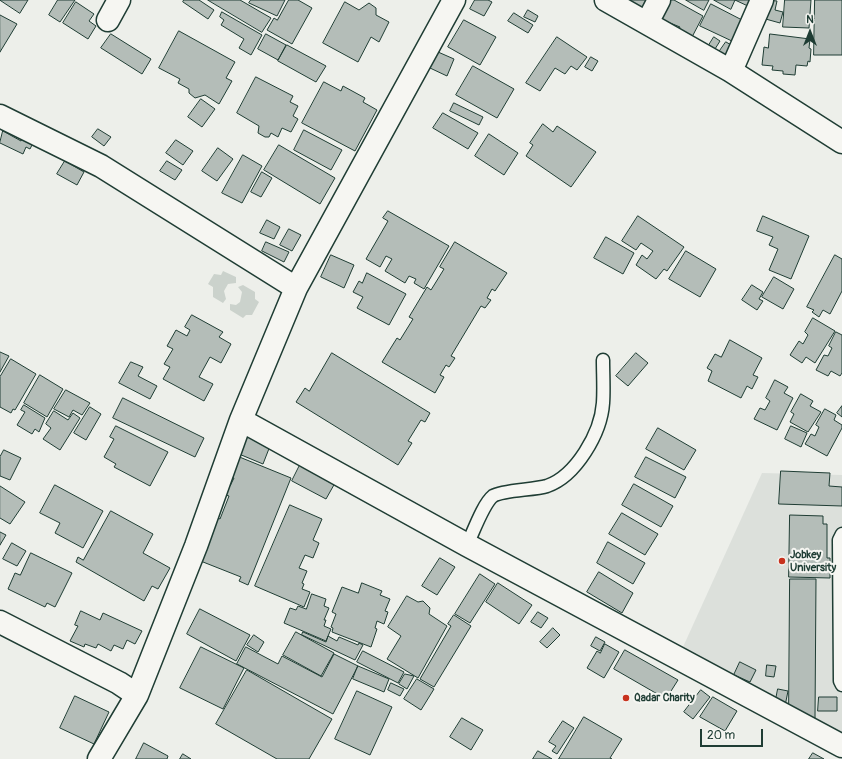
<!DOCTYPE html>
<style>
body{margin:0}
#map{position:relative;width:842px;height:759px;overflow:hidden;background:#edefea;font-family:Pangolin,sans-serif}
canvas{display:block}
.north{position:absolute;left:790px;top:12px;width:40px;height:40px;-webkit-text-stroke:3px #f6f6f2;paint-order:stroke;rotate:0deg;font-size:11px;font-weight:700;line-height:16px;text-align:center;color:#1f3d34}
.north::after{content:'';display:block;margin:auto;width:14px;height:18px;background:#1f3d34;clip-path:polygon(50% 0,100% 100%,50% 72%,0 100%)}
.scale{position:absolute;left:700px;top:729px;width:63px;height:18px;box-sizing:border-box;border:2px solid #1f3d34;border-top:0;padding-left:5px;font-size:12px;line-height:14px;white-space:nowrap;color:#1f3d34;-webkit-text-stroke:3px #f6f6f2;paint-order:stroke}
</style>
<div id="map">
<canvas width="842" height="759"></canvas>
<div class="north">N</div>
<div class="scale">20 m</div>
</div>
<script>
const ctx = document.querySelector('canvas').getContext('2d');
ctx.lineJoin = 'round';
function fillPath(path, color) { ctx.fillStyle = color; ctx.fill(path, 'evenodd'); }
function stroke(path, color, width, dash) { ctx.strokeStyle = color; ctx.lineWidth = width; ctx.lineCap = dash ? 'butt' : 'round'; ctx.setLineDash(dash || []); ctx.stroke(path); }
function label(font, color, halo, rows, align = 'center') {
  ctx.font = font + ' Pangolin,sans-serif'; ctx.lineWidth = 4; ctx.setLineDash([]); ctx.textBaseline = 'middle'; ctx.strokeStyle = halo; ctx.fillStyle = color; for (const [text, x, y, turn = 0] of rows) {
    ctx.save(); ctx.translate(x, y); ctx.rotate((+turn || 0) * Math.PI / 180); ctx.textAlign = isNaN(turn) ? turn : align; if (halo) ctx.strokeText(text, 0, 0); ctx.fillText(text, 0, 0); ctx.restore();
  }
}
fillPath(new Path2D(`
 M762,473L842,475V733L683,647Z`), '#dce0db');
fillPath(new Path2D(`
 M223,271L236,277V283L228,284L224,291L226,299L223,303L213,297V287L208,284L214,274L221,275Z
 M243,285L255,292V299L259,302L252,315H246L243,318L230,310V304L236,305L240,302L242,292L238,287Z`), '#cbd2cc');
const building = new Path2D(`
 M0,0H28L20,13Z
 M58,0H75L60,22L49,15Z
 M184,0H199L214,10L208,19L183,2Z
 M208,0H240L271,18L262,32Z
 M251,0H285L277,16L249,3Z
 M289,0H298L312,8L292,44L267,30L274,18L277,20Z
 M475,0H488L492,2L484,16L470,9Z
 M626,0H656L649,13Z
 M664,0H674L703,16L692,37L679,29L680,27L655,17Z
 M686,0H709L704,10Z
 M714,0H753L750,7L735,0L731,9Z
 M767,0L777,1L775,10L783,12L780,23L762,18Z
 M785,0H811L809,28L783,27Z
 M815,0H842V55H814Z
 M76,2L94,14L89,21L96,26L88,39L63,23Z
 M345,2L359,10L369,3L376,8V15L389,22L379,42L371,37L358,62L323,43Z
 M711,4L744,21L734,42L700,26Z
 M528,10L538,16L535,22L524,17Z
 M222,12L262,35L251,55L239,48L244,39L221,25L224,20L220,17Z
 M514,13L533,25L528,33L508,21Z
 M0,15L17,24L0,52Z
 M464,20L496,37L480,65L448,47Z
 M179,31L235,62L226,78L232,81L219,104L205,95L195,98L189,93V89L178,83L180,79L159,68Z
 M111,34L151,59L142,74L101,48Z
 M266,34L286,45L278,60L258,49Z
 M770,34L810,39L809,48L811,49L810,62L808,61L807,66L796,65L795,75L783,74V71L772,70L773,66L762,65L764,47L768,48Z
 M557,37L587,57L577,70L571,66L565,74L555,68L540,91L526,83Z
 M714,37L720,41L715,49L709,45Z
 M726,42L733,46L726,56L719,52Z
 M287,45L326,66L316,82L278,61Z
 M438,52L454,59L447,76L430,68Z
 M591,57L598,61L592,71L585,67Z
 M473,66L514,89L497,118L456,95Z
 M256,77L293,96L290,102L298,106L293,116L298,119L291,132L282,128L278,137L271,133L269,137H265L258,133L259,126L237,113Z
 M324,82L341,91L343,86L365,98L363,102L377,110L355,151L302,123Z
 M201,99L215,109L202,127L188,117Z
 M454,103L483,117L479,125L450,111Z
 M443,113L478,133L468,149L433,128Z
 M543,124L553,132L557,126L596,152L571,187L526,156L533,145L530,143Z
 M98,129L111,137L104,146L92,137Z
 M304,130L342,150L331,170L294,150Z
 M3,131L21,141L23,137L34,141L30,149L26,147L23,154L0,143Z
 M489,134L518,153L504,175L475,156Z
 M176,140L193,151L183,165L166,153Z
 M279,145L335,178L320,204L264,170Z
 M218,148L233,159L217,181L202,171Z
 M243,155L262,166L242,203L222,193Z
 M65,161L84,172L77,185L57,174Z
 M167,161L182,170L175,180L160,171Z
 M262,172L272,178L261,197L251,192Z
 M388,211L449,246L424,289L414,283L416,279L409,276L405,283L385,271L392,259L386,256L380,267L366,259L388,221L383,218Z
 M638,216L684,247L667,271L664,269L656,279L636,265L642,255L647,259L653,251L641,243L636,250L622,241Z
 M763,216L809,236L791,279L769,270L778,249L769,245L773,237L757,231Z
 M267,220L280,227L274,239L260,233Z
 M289,229L301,235L292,251L280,245Z
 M606,237L634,253L623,274L594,258Z
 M266,242L289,252L284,262L262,251Z
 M455,242L507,273L495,291L492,289L487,298L491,300L485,308L481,306L451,356L455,358L449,367L446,365L440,375L444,377L435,393L382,362L397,338L400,340L413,319L409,317L427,287L431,290L444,269L440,267Z
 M686,251L716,269L700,297L669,279Z
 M331,255L354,265L344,288L321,277Z
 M835,255L842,259V291L830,314L823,310L819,317L812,312L814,310L807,307Z
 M367,273L406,294L389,325L357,308L363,297L353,292L359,281L362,283Z
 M774,277L794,289L783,309L762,297Z
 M752,285L763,292L759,299L763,301L757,310L742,300Z
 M192,315L223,332L219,337L231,344L221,363L210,357L199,377L213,384L204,401L163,379L170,367L164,364L173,349L167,346L176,330L187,336L190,330L185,327Z
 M813,318L835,331L815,363L806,357L802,363L790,355L799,341L803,344L808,335L805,332Z
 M836,332L842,335V373L840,376L831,371L828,376L816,370L824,355L828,356L832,348L829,346Z
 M730,340L762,358L753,375L758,377L752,389L747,386L741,398L708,381L712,371L707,368L715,354L721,357Z
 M0,352L9,356L0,372Z
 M332,353L430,413L425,422L421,420L408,441L412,443L398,465L296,402L305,388L309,391Z
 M636,353L648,363L628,386L616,376Z
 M11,359L36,374L15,410L13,409L11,413L0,407V377Z
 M131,362L143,367L138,376L157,386L150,399L119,383Z
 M40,375L63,389L47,417L24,403Z
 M775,380L788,387L784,393L793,398L777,430L754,419L760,408L765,410L770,401L766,398Z
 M66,390L90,403L82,415L73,410L69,417L54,409Z
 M801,394L813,401L810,406L821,412L808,432L790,422L794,414L791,412Z
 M123,398L204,438L195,457L113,418Z
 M24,405L45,418L39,432L35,429L32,434L17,425L25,412L21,410Z
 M842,406V417L837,413Z
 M90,407L101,414L86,440L74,433Z
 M825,409L836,415L834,420L842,425V428L827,456L805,444L811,434L815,436L819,427L816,425Z
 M54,411L68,420L73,413L80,418L60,450L43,439L51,428L46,424Z
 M116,426L168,452L150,486L114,467L116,464L104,457L114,439L110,437Z
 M791,426L807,433L801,447L785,439Z
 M658,428L696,450L684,470L646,449Z
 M247,436L270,446L263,464L239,454Z
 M4,450L21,458L10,480L0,476V457Z
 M237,456L291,478L248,585L239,581L241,577L198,560L214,516L220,519L229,496L222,494L226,485L230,486L234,478L229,476Z
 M646,457L686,477L675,498L635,477Z
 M300,465L335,483L326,499L292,481Z
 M781,471L830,473L829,486L842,487V506L779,504Z
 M634,484L673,506L661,527L622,505Z
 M55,485L103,511L83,548L55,533L60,523L40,513Z
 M0,486L25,502L10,524L0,518Z
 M290,505L322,519L313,540L319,543L313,558L305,555L299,568L307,571L302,583L304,584L302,589L310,592L304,607L255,586Z
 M111,511L153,534L143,553L170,568L158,589L152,586L144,601L76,562L78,557L83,560Z
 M622,513L658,534L645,555L609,534Z
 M790,515L823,516V524H827V558H830V578L789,577Z
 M0,532L6,535L0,545Z
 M608,542L645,563L633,584L597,563Z
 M12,543L26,551L17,566L3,559Z
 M31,553L72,573L55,607L47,603L45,607L8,589L15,573L20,575Z
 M440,558L455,567L437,595L422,586Z
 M599,572L633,593L622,613L587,592Z
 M480,574L495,584L470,623L455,614Z
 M790,579H816L815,718H798V710H789Z
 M362,583L382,591L380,595L390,599L385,611L388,612L384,624L377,621L375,628L377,629L371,647L332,632L333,628L331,627L336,614L332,612L342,587L358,593Z
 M498,583L532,605L519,624L486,602Z
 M312,594L326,599L324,606L329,608L324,620H326L324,626L331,629L326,641L284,623L290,608L296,610L298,606L306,609Z
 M407,596L418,602L423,601L430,608L429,614L447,626L418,678L387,659L401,636L388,627Z
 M200,609L250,635L236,661L187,634Z
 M81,611L100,620L103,613L142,631L135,644L127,640L123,649L114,645L111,651L98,644L96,648L85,644L84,647L70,641L78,626L75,625Z
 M538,612L548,618L541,628L531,622Z
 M454,615L471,626L434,687L420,679L451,626L448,624Z
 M553,628L560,635L547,648L540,642Z
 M296,632L334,653L321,676L283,655Z
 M303,632L326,642L328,636L337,641L339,637L358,645L359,643L363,645L355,660L302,635Z
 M254,635L264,642L258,652L247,645Z
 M596,637L605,642L600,651L591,646Z
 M605,644L619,652L604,678L587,668L597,651L600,653Z
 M201,647L244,668L223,709L180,688Z
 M246,647L278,664L282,656L322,677L334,654L358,666L333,714L237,664Z
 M625,650L678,680L666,699L614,669Z
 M363,651L404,672L398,683L357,662Z
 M740,662L756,670L750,682L734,675Z
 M767,665L776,666L774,677L766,676Z
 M358,666L389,679L384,692L353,679Z
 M247,670L332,719L309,759H277L216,724Z
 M405,674L414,676L407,689L399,684Z
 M417,679L434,689L421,710L404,699Z
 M391,683L404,689L400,696L388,690Z
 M778,689L788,691L784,711L775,704Z
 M701,690L710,697L693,719L684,712Z
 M357,691L392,707L370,755L335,739Z
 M75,696L109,712L94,744L60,728Z
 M713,697L737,711L725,731L700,717Z
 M819,697H837V711H818Z
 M584,717L622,739L610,758L612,759H559Z
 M462,718L483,730L471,750L450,737Z
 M563,721L574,728L557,754L552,751L556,746L549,742Z
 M144,743L168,756L167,759H136Z
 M538,751L552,759H533Z
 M813,753L824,759H809Z
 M183,754L191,759H180Z`);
fillPath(building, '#b4bdb8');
stroke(building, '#1f3d34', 1);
const lane = new Path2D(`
 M842,534L839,540L840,681L842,685
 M467,545C473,533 483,504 493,496C503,490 534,490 547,486C576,476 601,433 603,403C604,389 603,374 603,360`);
const street = new Path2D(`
 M606,0L731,71L842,142
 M108,20L119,0
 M647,23L659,0
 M731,71L762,0
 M0,116L101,166L296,288L241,420L196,546L137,695
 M296,288L454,0
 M241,420L467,545L842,746
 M0,622L119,683L137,695L99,759`);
stroke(lane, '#1f3d34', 15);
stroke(street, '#1f3d34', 25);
stroke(lane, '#f6f6f2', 12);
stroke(street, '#f6f6f2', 22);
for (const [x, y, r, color] of [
 [782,561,4,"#c8321e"],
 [626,698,4,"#c8321e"]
]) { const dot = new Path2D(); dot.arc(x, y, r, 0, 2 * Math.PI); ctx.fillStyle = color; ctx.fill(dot); stroke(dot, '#f6f6f2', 1.5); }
label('bold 11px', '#1f3d34', '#f6f6f2', [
 ["Jobkey",790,555],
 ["University",790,568],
 ["Qadar Charity",634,698]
], 'left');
</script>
